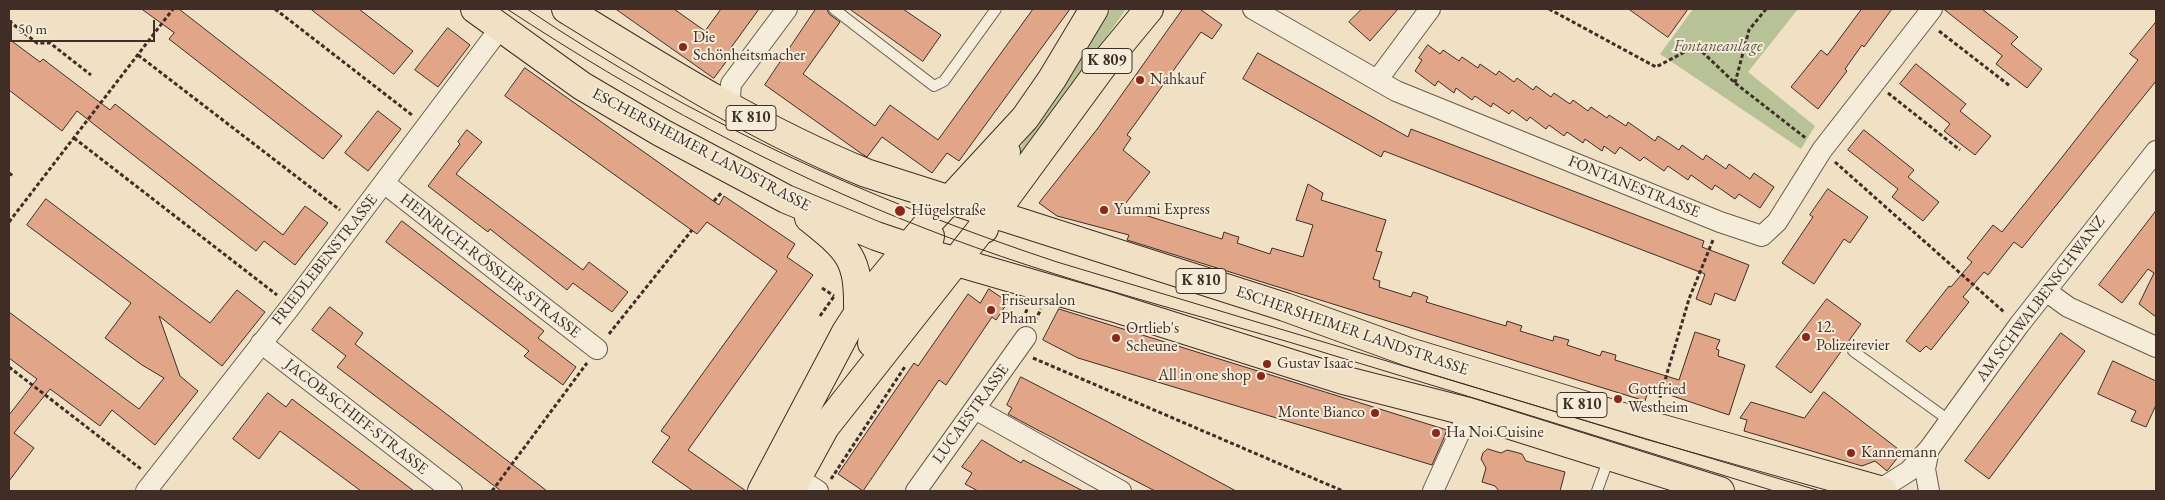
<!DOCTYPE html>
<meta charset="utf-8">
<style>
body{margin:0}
#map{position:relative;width:2165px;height:500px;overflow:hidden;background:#f0e1c5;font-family:"EB Garamond",serif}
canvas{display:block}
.frame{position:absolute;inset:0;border:10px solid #3f2d26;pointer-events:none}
.scale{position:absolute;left:10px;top:20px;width:145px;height:22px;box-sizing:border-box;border:2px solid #3f2d26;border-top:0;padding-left:6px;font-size:15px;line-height:18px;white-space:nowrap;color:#3f2d26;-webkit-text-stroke:4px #f5ecd9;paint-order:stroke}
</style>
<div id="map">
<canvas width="2165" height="500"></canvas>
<div class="frame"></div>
<div class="scale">50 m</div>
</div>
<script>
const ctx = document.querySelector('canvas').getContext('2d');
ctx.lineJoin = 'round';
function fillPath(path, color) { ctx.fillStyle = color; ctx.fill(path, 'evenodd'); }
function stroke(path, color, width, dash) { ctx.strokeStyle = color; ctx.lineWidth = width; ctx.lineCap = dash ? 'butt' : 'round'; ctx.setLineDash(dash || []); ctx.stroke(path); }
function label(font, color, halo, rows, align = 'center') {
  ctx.font = font + ' "EB Garamond",serif'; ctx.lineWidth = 4; ctx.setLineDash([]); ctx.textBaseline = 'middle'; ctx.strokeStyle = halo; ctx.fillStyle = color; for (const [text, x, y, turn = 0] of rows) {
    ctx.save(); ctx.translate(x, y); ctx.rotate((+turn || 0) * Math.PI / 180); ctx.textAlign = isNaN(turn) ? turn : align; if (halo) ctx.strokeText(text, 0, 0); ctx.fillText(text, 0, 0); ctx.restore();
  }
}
fillPath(new Path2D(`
 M1111,9H1126L1003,185L997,182C1036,125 1072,66 1111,9Z
 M1693,9H1798L1748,72L1815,126L1801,149L1660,54Z`), '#b7c396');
const building = new Path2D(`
 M142,9H179L342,136L323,159L169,39L174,33Z
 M311,9H359L413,51L394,74Z
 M616,9H674L705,31L721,9H759L730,49L734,51L714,78Z
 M816,9H827L829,14L840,22L803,74L875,126L890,105L938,140L1033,9H1070L959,161L947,153L932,173L882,137L867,157L862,154L765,85Z
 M850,9H903L941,35L923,61Z
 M1183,9H1200L1222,25L1212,39L1201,32L1127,135L1131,138L1123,150L1150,172L1122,208L1222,239L1224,232L1232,235L1239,237L1237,243L1270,254L1272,248L1303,257L1313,225L1296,220L1308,184L1323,193L1321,200L1386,220L1376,251L1382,252L1373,279L1380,281L1379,287L1411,297L1413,292L1420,294L1428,297L1426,302L1506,326L1507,321L1522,326L1520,331L1553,341L1554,336L1562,338L1569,340L1567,345L1600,356L1602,351L1616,355L1615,360L1679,380L1695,332L1720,340L1716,349L1719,350L1718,356L1745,365L1729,415L1649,388L1645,401L1127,240L1129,235L1057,216L1039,203L1098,128Z
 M1362,9H1398L1370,41L1349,22Z
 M1629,9H1688L1668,37Z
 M1862,9H1892L1864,47L1862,45L1845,69L1847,71L1818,109L1791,87L1821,50L1827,55Z
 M1944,9H1982L2018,37L2011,44L2042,69L2027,88L1996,64L2002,56Z
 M2156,22V81L2022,248L2014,242L1988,275L1984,272L1963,297L1969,302L1931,350L1926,346L1920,352L1906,341L1949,286L1951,287L1972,262L1967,258L1993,225L2002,232L2063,156L2138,60L2130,54Z
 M448,28L470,45L438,87L415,70Z
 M9,39L40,62L43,59L110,110L115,104L283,235L305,206L328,223L295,265L264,241L256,251L77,111L62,131L9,90Z
 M1428,45L1440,54L1443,50L1459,61L1462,57L1478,68L1480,64L1496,75L1499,71L1514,82L1517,78L1533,90L1536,86L1551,97L1554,93L1570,104L1573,100L1588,111L1591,107L1607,118L1609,115L1626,126L1628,122L1655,141L1658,136L1679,150L1682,145L1703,160L1706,155L1726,169L1729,164L1750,179L1754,173L1774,187L1760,208L1739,194L1735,199L1715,185L1712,190L1691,175L1688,180L1668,166L1664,171L1644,157L1640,161L1620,147L1615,154L1604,146L1602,151L1585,139L1583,143L1567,132L1564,136L1549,125L1546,129L1530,117L1527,121L1512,110L1509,114L1493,103L1491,107L1475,96L1472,100L1456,88L1454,93L1438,81L1435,86L1415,71L1422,60L1419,58Z
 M1258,53L1408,137L1411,129L1704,241L1702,247L1749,265L1735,301L1715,293L1711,305L1696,299L1705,274L1384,151L1381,157L1243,79Z
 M1916,64L1966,104L1960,111L1991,136L1975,155L1944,131L1950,124L1900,84Z
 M525,68L719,205L724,196L795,244L787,257L813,275L688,450L746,491H693L652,462L670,437L661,431L777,271L707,222L697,234L505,96Z
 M378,111L401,129L368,171L345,153Z
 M467,130L482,142L456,174L583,270L589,262L628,292L612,312L573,283L567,290L490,229L488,232L428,186L460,144L458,142Z
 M1864,130L1914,170L1908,177L1939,202L1923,221L1892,197L1898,189L1848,150Z
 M1828,189L1868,217L1850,243L1844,239L1814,284L1782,263L1813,217L1810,215Z
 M46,199L210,323L237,290L265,312L222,366L159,316L180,376L198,391L155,445L112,410L100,426L50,389L14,433L34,448L9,481V415L37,379L9,358V312L139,409L164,378L142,365L105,338L131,303L27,225Z
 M2156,211V317L2139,304L2154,273L2148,269L2122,303L2099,285Z
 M402,221L544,331L538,338L576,367L563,385L524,356L529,351L386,242Z
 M989,289L1008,302L996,320L992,317L946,385L939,380L863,491L838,474L914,363L918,366L968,294L980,303Z
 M1827,299L1861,324L1811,393L1776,367Z
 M330,307L363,333L355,344L547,491H501L337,367L346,356L312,330Z
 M1059,309L1447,430L1443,440L1432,465L1078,358L1043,340Z
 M2061,333L2085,351L1989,479L1965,461Z
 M2113,361L2156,381V405L2146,427L2131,421L2136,411L2098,394Z
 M1021,377L1108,422L1236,491H1155L1032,427L1008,414L1012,408L1007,405Z
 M1824,392L1902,452L1887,471L1875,461L1862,466L1744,431L1747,420L1740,418L1751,402L1804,418Z
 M268,393L286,407L292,399L414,491H361L280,431L259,459L233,439Z
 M982,440L1021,463L1023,460L1083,491H978L965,484L972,473L962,467Z
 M1488,449L1501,453L1507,450L1515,452L1522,454L1526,461L1565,472L1560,491H1499L1495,486L1482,482L1486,468L1481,459L1483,453Z`);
fillPath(building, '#e1a687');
stroke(building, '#3f2d26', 1);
const lane = new Path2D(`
 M834,9L934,86L944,81L996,9
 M1853,351L1950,421
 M1597,491L1609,458`);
const street = new Path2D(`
 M1253,9L1396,91L1720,222L1762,236L1777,222L1822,150L1932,9
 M1378,79L1430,9
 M733,108L730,96L731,84L787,9
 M384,183L597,349
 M2046,291L2068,307L2156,347
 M261,343L452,491
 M975,409L1121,491
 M798,478L818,491
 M1879,490L1909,471L1929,449L2019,325L2156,151
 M146,491L291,306L501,27
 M916,491L1026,337
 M1433,491L1469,412
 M1929,491L1925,469L1929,449`);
const primary = new Path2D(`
 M475,9L582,86L662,133L786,199L876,236L926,253L1112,307L1343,380L1469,412L1720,491
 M566,9C663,69 760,130 866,173L1285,307L1409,352L1652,426L1883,491
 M809,218C850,251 859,258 858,312
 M984,229C979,196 991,180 1006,152
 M872,343L926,253L930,236
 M762,491L846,332L873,290L930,221L1025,118L1052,79L1094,9
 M790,491L825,427L1005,199L1107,60L1149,9`);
stroke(lane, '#6b5a4e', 12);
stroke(street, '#6b5a4e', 22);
stroke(primary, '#3f2d26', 30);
stroke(new Path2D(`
 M275,9L412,115
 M1549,9L1656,67L1696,46L1735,83L1807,139
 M9,21L37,43H50L91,75
 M1939,31L2010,86
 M138,55L340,210
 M1735,83L1749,30L1766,9
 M1888,93L1960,150
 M74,138L277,295
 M1835,162L2004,312
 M9,173L13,176
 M714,201L722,192
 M9,222L173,9
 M822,288L834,296
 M820,316L835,295
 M1023,319L1028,307
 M1035,321L1041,309
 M609,334L692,230
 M1033,358L1343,491
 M9,367L141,469
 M1658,404L1689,299L1713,240
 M831,479L906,365
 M492,491L587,363`), '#3f2d26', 3, [4, 2.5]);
stroke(lane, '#f5ecd9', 10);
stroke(street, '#f5ecd9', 20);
stroke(primary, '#f0e1c5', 28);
stroke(new Path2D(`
 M507,9C638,95 777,171 924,228C1060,282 1203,315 1342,358C1486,401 1630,447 1774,491
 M527,9C691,120 870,200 1057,262L1820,491`), '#3f2d26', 1);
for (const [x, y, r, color] of [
 [683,47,5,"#8f2418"],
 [1140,80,5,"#8f2418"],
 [1104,210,5,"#8f2418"],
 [900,211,6,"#8f2418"],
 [991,310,5,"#8f2418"],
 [1806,337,5,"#8f2418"],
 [1116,338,5,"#8f2418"],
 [1267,364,5,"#8f2418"],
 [1261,376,5,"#8f2418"],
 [1618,399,5,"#8f2418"],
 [1375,413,5,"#8f2418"],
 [1436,433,5,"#8f2418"],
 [1851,453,5,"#8f2418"]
]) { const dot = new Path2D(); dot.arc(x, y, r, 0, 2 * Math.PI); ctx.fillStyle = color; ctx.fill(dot); stroke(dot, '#f5ecd9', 2); }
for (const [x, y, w] of [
 [1107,61,50],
 [751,118,50],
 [1201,281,50],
 [1582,405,50]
]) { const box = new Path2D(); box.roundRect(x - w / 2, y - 12.5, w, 25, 4); ctx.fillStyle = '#f5ecd9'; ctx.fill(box); stroke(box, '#3f2d26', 1); }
label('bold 15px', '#3f2d26', null, [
 ["K 809",1107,61],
 ["K 810",751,118],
 ["K 810",1201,281],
 ["K 810",1582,405]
]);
label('16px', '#3f2d26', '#f5ecd9', [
 ["Die",693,38],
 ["Schönheitsmacher",693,56],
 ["Nahkauf",1150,80],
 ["Yummi Express",1114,210],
 ["Hügelstraße",911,211],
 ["Friseursalon",1001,301],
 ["Pham",1001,319],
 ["12.",1816,328],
 ["Polizeirevier",1816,346],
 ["Ortlieb's",1126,329],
 ["Scheune",1126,347],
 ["Gustav Isaac",1277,364],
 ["All in one shop",1251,376,"right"],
 ["Gottfried",1628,390],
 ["Westheim",1628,408],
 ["Monte Bianco",1365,413,"right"],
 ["Ha Noi Cuisine",1446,433],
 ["Kannemann",1861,453]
], 'left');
label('italic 16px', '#5d5242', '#f5ecd9', [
 ["Fontaneanlage",1718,47]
]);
label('16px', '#3f2d26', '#f5ecd9', [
 ["ESCHERSHEIMER LANDSTRASSE",701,150,28],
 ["FONTANESTRASSE",1634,187,22],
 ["FRIEDLEBENSTRASSE",325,260,-52],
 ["HEINRICH-RÖSSLER-STRASSE",490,266,38],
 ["AM SCHWALBENSCHWANZ",2041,299,-53],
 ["ESCHERSHEIMER LANDSTRASSE",1352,331,19],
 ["LUCAESTRASSE",971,414,-54],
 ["JACOB-SCHIFF-STRASSE",356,417,38]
]);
</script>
